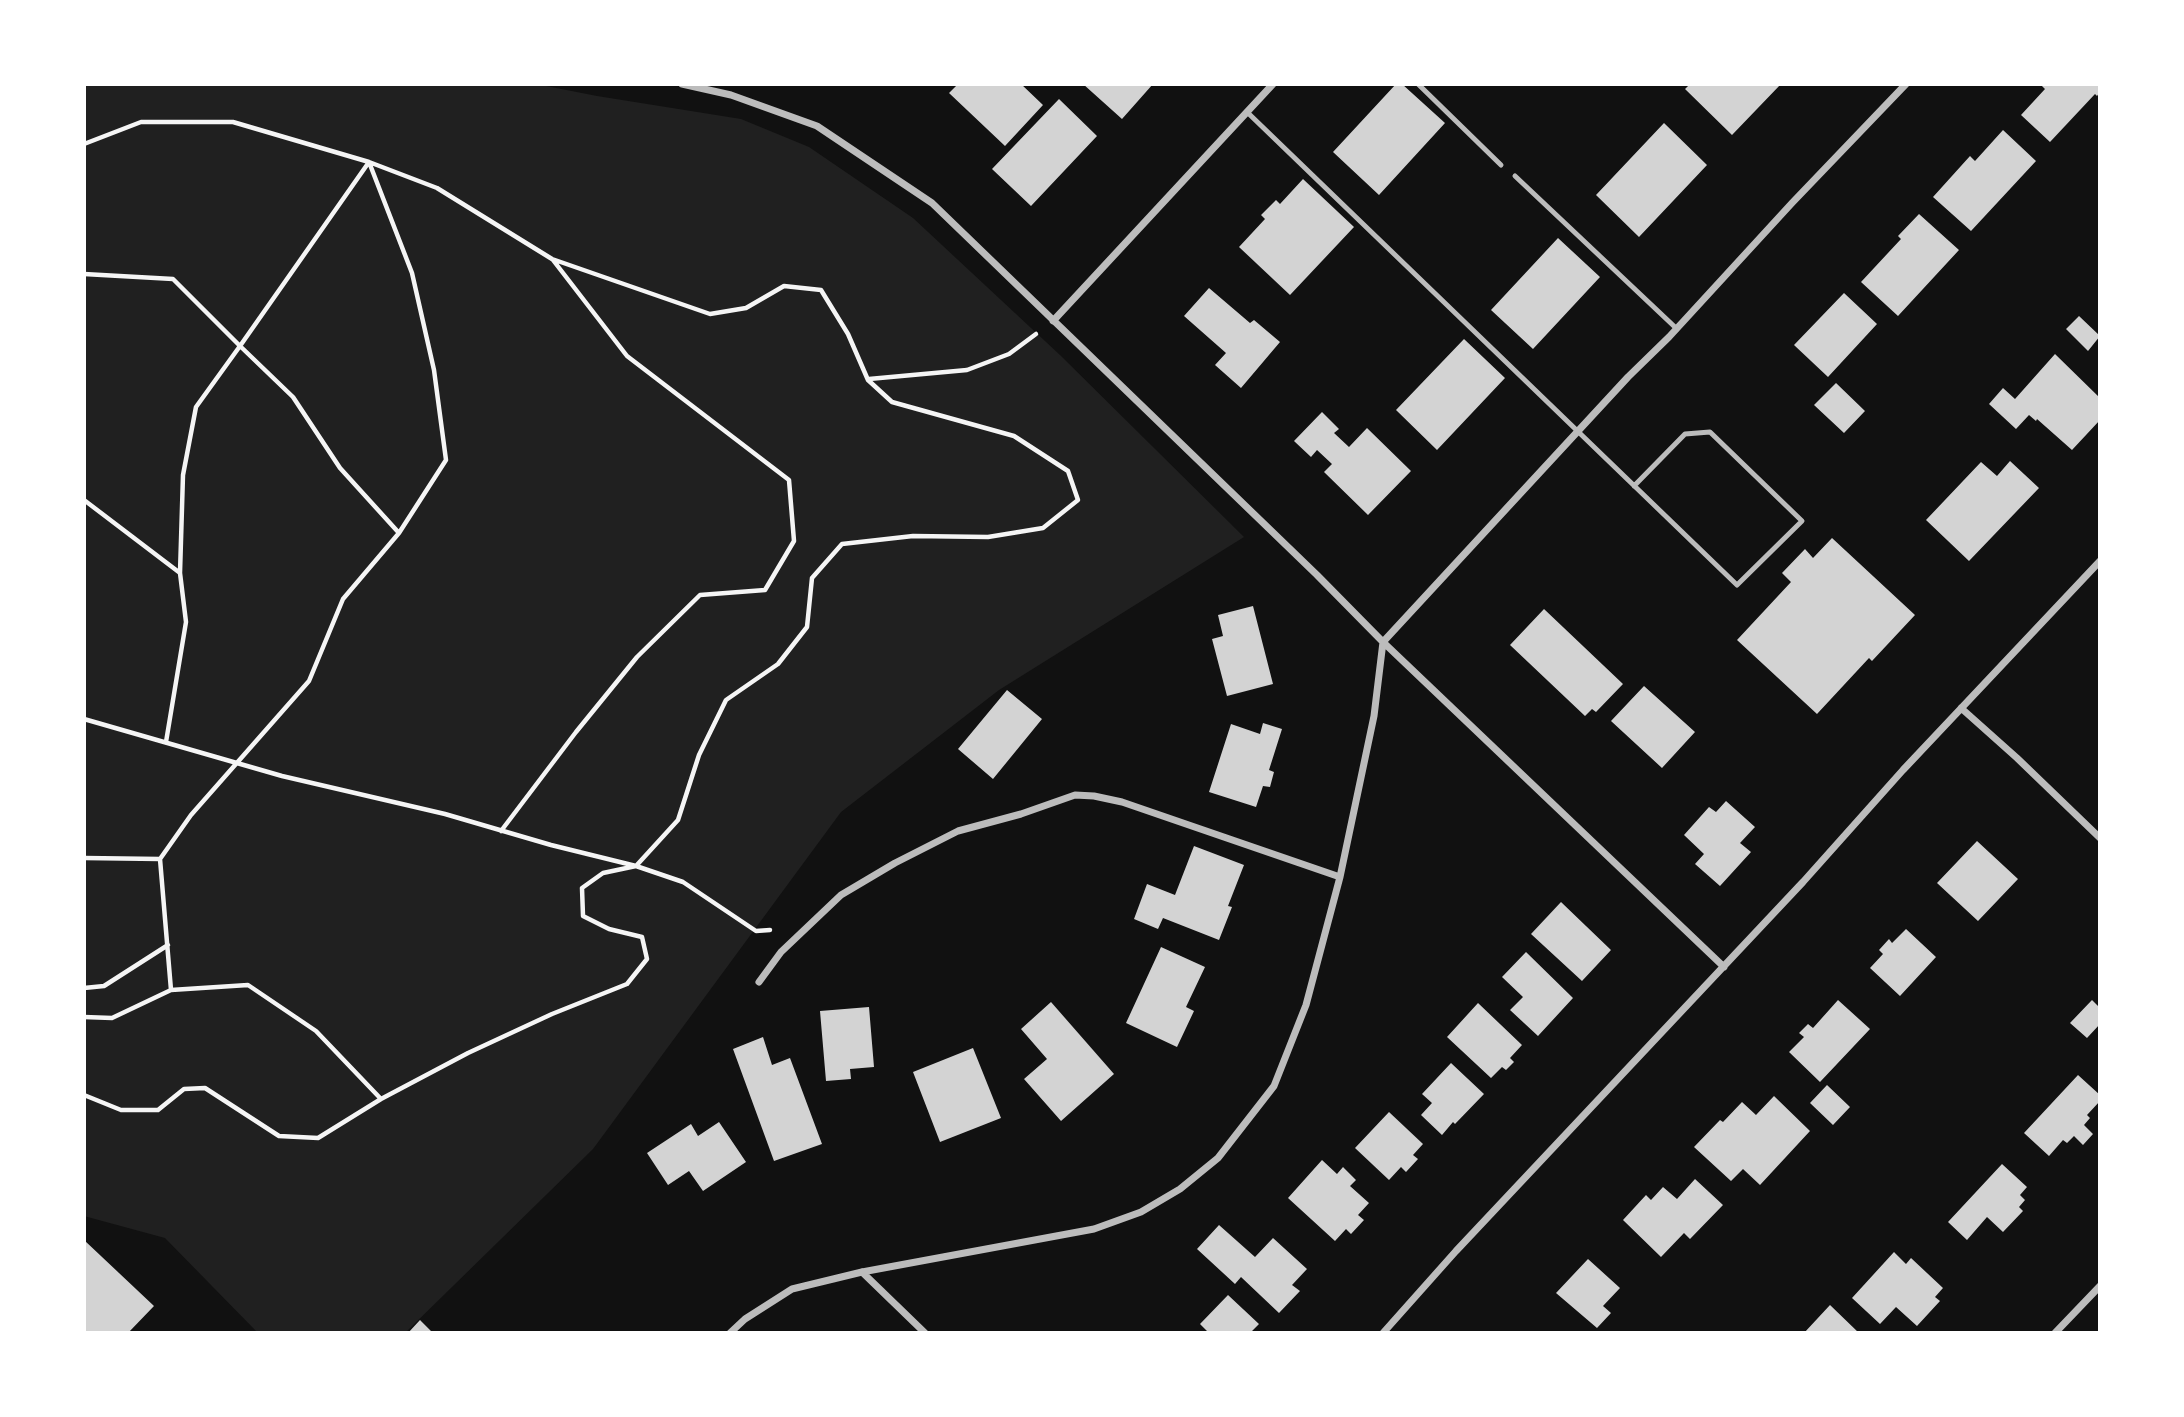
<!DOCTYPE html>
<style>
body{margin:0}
#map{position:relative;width:2184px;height:1417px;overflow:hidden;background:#111;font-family:"Playfair Display",serif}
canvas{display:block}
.frame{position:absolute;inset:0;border:86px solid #fff;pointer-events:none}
</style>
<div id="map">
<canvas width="2184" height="1417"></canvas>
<div class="frame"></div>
</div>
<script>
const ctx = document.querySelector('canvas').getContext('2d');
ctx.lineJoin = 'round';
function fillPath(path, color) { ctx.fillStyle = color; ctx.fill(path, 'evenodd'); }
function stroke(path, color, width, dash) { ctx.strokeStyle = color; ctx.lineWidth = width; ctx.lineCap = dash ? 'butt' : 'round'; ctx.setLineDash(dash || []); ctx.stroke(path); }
fillPath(new Path2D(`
 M84,84H536L597,96L741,119L809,147L913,218L1060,355L1244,537L999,690L841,812L593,1149L405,1333H258L165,1238L84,1216Z`), '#202020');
fillPath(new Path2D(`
 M958,84H1021L1043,105L1005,146L949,93Z
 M1083,84H1153L1122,119Z
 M1396,84H1402L1445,123L1379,195L1333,152Z
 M1690,84H1781L1732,135L1685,89Z
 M2040,84H2100V92L2097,96L2095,94L2050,142L2021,115L2045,89Z
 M1059,99L1097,136L1031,206L992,169Z
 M1664,123L1707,165L1639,237L1596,195Z
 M2003,130L2036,161L1971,231L1933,197L1970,156L1975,161Z
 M1303,179L1354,227L1290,295L1239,247L1265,219L1261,215L1276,200L1280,204Z
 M1919,214L1959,250L1898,316L1861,282L1901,239L1898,236Z
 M1558,238L1600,277L1533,349L1491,310Z
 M1209,288L1250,323L1254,320L1280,342L1241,388L1215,365L1226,353L1184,316Z
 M1844,293L1877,324L1828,377L1794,345Z
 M2079,316L2100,336L2088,351L2066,329Z
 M1464,339L1505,378L1437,450L1396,410Z
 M2055,354L2100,398V420L2072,450L2037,419L2036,421L2029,415L2016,429L1989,404L2003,388L2015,399Z
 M1836,383L1865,411L1844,433L1814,405Z
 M1322,412L1339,429L1334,433L1349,447L1367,428L1411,471L1368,515L1324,472L1332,464L1317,450L1311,457L1294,441Z
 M2010,461L2039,488L1969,561L1926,520L1981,462L1997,476Z
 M1832,538L1915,615L1872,661L1869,658L1817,714L1737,640L1791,582L1782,573L1805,549L1813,558Z
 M1253,606L1273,684L1227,696L1212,639L1223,636L1218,615Z
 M1544,609L1623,684L1596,712L1592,709L1585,716L1510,645Z
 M1644,686L1695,732L1662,768L1611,721Z
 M1007,690L1042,719L993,779L958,749Z
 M1263,723L1282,729L1269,770L1274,772L1270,787L1263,786L1256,807L1209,792L1231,724L1260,734Z
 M1726,801L1755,827L1740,843L1751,852L1720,886L1695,864L1704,854L1684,835L1709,807L1716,812Z
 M1977,841L2018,879L1978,921L1937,883Z
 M1194,846L1244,865L1228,906L1232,907L1219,940L1163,918L1158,929L1134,919L1147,884L1175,895Z
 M1561,902L1611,950L1582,981L1531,934Z
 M1906,929L1936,957L1900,996L1870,968L1883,954L1879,950L1889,939L1892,943Z
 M1161,947L1205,967L1186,1007L1194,1011L1177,1047L1126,1023Z
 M1526,952L1573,998L1538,1036L1510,1010L1523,997L1502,977Z
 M1838,1000L1870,1029L1820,1082L1789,1052L1804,1037L1799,1033L1808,1024L1813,1028Z
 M2092,1000L2100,1008V1024L2087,1038L2070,1023Z
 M1051,1002L1114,1074L1061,1121L1024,1079L1047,1059L1021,1029Z
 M1478,1003L1522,1045L1510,1058L1514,1062L1506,1070L1502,1067L1491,1078L1447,1037Z
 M869,1007L874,1067L850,1069L851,1079L826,1081L820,1011Z
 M763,1037L772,1065L790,1058L822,1144L774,1161L733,1049Z
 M973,1048L1001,1118L940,1142L913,1072Z
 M1451,1063L1484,1094L1455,1124L1453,1122L1442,1135L1421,1115L1432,1103L1422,1094Z
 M2078,1075L2100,1095V1101L2087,1115L2090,1118L2084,1125L2093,1134L2083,1145L2074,1136L2067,1143L2063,1140L2049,1156L2024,1133Z
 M1827,1085L1850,1107L1833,1125L1810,1103Z
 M1774,1096L1810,1131L1760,1185L1743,1169L1731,1181L1694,1147L1720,1120L1723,1122L1742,1102L1756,1115Z
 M1389,1112L1423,1144L1413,1155L1418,1159L1406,1172L1401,1167L1389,1180L1355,1148Z
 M719,1122L746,1162L703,1191L689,1171L668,1185L647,1153L691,1124L698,1136Z
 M1322,1160L1337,1174L1343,1167L1356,1180L1350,1186L1369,1203L1358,1215L1364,1220L1351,1234L1346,1229L1335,1241L1288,1198Z
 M2002,1164L2027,1187L2020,1195L2025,1200L2019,1207L2023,1211L2003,1232L1987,1217L1967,1240L1948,1222Z
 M1695,1179L1723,1205L1690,1239L1684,1233L1661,1257L1623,1220L1646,1195L1651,1200L1663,1187L1677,1199Z
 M1219,1225L1255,1257L1273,1238L1307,1269L1292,1285L1300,1291L1279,1313L1241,1277L1235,1284L1197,1249Z
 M84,1240L154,1306L128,1333L84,1331Z
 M1894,1252L1906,1264L1911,1258L1943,1288L1935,1297L1940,1301L1917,1326L1896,1307L1880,1324L1852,1298Z
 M1588,1259L1620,1288L1603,1306L1611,1313L1597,1328L1556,1293Z
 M1228,1295L1259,1324L1250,1333H1209L1200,1324Z
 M1830,1305L1859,1333H1804Z
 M420,1320L433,1333H408Z`), '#d3d3d3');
stroke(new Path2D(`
 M84,144L141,122H233L369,162L437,188L552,259L710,314L746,308L784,286L821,290L848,334L868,380L892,402L1014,436L1068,471L1078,500L1043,528L988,537L913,536L842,544L812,578L807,627L778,664L726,700L699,755L678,820L636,866L603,873L582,888L583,916L609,929L642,937L647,959L627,984L552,1014L468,1053L381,1099L318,1138L279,1136L205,1088L184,1089L158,1110H121L84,1095
 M84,274L173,279L240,346L196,407L183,475L180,573
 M869,379L967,370L1009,354L1036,334
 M84,500L180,573L186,622L166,742
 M84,719L282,776L445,814L551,845L636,866L683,882L756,931L770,930
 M501,831L576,732L637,657L700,595L765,590L794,541L789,480L627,356L553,260
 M84,858L160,859
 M84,988L104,986L168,945
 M171,990L248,985L316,1031L381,1099
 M84,1017L112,1018L171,990L160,859L191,815L309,681L343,599L399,533L446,460L434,370L412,273L369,162L240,346L293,397L340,468L399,533`), '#f5f5f5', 4.5);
stroke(new Path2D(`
 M1418,84L1501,165
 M1247,112L1737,585L1802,521L1710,432L1685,434L1634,486
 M1515,176L1677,329`), '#bcbcbc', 5);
stroke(new Path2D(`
 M682,84L731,95L817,126L932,203L1317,575L1383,642L1724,967
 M1053,321L1273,84
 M1961,708L2017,758L2100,838
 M759,982L781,952L841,895L895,863L958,831L1021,814L1075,795L1094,796L1122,802L1340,877
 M862,1272L925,1333
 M730,1333L745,1319L792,1289L862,1272L1094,1229L1141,1212L1180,1189L1218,1158L1274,1086L1306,1005L1340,877L1374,716L1383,642L1628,377L1669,337L1792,203L1906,84
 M1383,1333L1456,1251L1803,882L1903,770L2100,561
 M2055,1333L2100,1286`), '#bcbcbc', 7);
</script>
